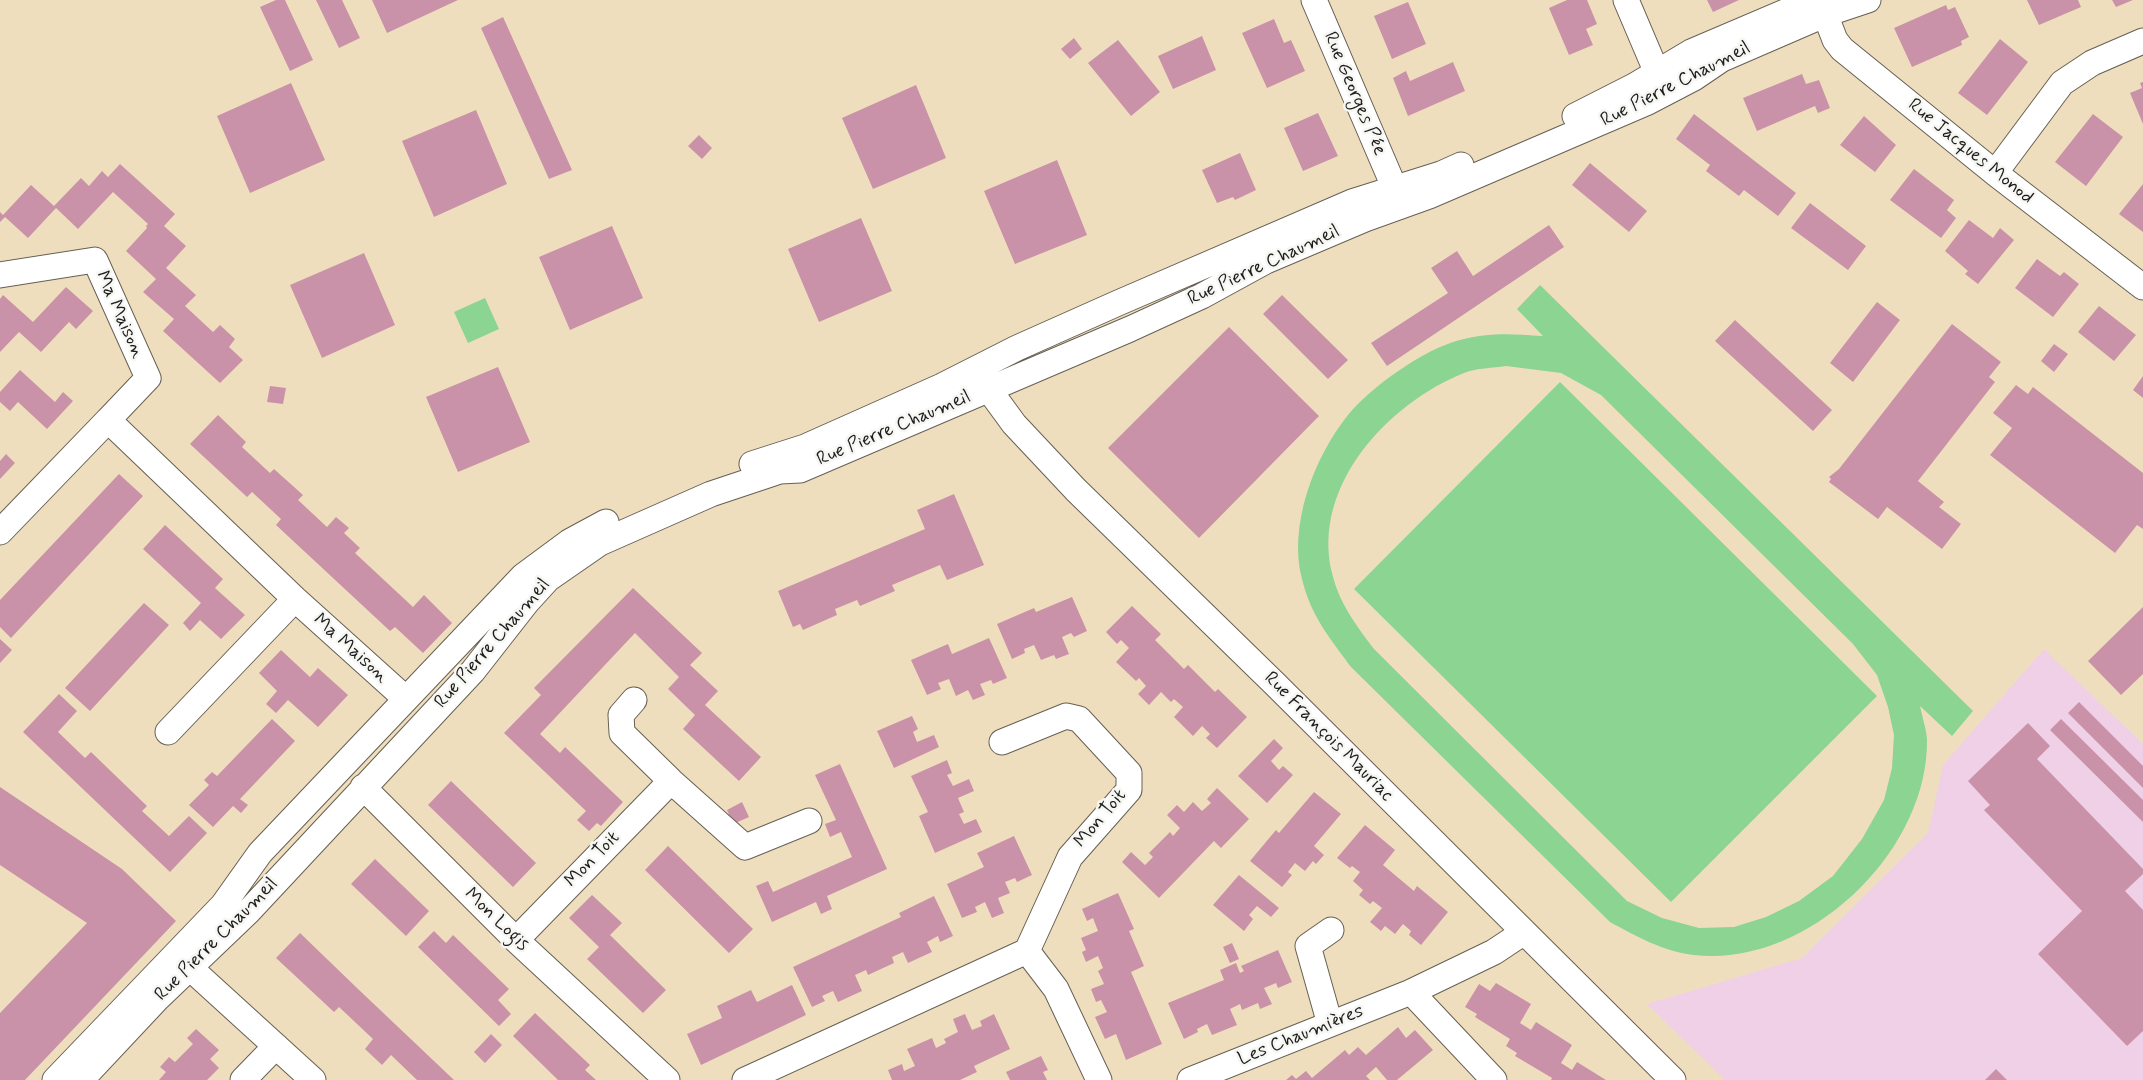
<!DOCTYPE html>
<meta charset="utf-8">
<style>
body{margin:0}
canvas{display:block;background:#efdebd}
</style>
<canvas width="2143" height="1080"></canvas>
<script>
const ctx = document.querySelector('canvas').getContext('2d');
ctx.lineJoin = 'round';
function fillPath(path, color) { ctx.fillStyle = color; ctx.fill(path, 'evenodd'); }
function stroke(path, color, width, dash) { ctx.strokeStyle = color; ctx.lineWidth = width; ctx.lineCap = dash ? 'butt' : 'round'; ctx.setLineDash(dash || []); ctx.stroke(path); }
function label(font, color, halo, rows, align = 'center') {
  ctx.font = font + ' Mynerve,sans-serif'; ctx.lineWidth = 5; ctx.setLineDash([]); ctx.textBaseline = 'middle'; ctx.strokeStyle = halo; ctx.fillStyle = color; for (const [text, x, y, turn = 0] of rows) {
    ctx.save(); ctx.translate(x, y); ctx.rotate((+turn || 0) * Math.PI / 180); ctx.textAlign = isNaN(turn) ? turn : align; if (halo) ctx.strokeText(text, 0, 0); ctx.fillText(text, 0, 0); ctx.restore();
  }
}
fillPath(new Path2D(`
 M2044,649L2143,744V1080H1725L1647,1004L1802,958L1928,833L1943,765Z`), '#efd0e6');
fillPath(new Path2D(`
 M1540,285L1973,711L1952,736L1920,706C1922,716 1926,728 1927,739C1929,852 1807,968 1694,955C1664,952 1636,936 1610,922L1351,667C1329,637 1311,616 1302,579C1288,526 1314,457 1348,415C1371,387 1424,349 1460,340C1490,332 1512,334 1543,336L1517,309ZM1506,366L1561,373L1601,395L1853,644L1877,675L1888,707L1894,735L1892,768L1884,800L1862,839L1833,876L1799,901L1766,917L1734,927L1699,928L1662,918L1627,901L1374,649C1356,625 1339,603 1332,573C1311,485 1389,403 1464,373C1477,368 1493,368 1506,366Z
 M485,298L499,329L468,343L454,312Z
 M1560,382L1877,696L1671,902L1354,589Z`), '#8bd491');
fillPath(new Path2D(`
 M276,0H285L313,60L290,71L260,7Z
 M316,0H342L360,38L339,48Z
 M372,0H458L387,33Z
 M1567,0H1587L1597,24L1586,29L1593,45L1569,55L1549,8Z
 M1707,0H1739L1713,12Z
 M2027,0H2078L2081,7L2039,25Z
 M2112,0H2133L2116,7Z
 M1408,2L1426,44L1392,59L1374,16Z
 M1946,5L1948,10L1955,7L1969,37L1961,41L1962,45L1912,67L1894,28Z
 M503,17L572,170L549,179L481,28Z
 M1274,19L1284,43L1291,40L1305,71L1267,88L1242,33Z
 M1202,36L1216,70L1173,89L1158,56Z
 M1074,38L1082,49L1070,59L1061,49Z
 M2000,39L2028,62L1987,115L1958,93Z
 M1118,40L1160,92L1131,116L1088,63Z
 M1453,62L1465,91L1408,116L1393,78L1406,71L1410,81Z
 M1802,74L1806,84L1819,80L1830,108L1818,113L1815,106L1757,131L1743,98Z
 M2143,82V124L2130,93L2142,88L2140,83Z
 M291,83L325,160L250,193L217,116Z
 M916,85L946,158L873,189L842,118Z
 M476,110L507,184L434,217L402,141Z
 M1318,113L1338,156L1303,171L1284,128Z
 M1694,114L1796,193L1778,216L1744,190L1739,196L1706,171L1710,165L1676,139Z
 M2093,114L2123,137L2086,186L2055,162Z
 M1864,116L1896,145L1875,172L1840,145Z
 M699,135L712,148L702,159L688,146Z
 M1240,153L1256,190L1235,200L1233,197L1217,203L1202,170Z
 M1057,160L1087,235L1015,264L984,191Z
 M1590,163L1647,211L1629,232L1572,185Z
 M120,164L175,214L164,226L186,246L166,268L196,295L185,306L213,332L220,325L235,339L229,347L243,360L220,383L163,331L174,319L143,292L156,279L126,251L147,228L146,226L148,224L113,192L78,229L56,208L28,238L5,217L0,222V212L3,215L31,185L54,206L81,178L89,186L102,171L108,177Z
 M1914,169L1954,200L1947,210L1956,218L1941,238L1890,200Z
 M2143,184V232L2119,214Z
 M1810,203L1866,246L1848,270L1791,228Z
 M861,218L892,291L819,322L788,249Z
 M1969,220L1993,238L2000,228L2014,240L1978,284L1965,274L1968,271L1945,251Z
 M1549,225L1564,247L1387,366L1371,343L1448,293L1431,268L1457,251L1473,276Z
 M612,226L643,298L570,330L539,257Z
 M364,253L395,325L322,358L290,285Z
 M2037,259L2060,276L2064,272L2079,284L2053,317L2015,288Z
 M66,287L93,311L76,329L69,322L41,352L19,332L0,352V299L3,295L33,322Z
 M1282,295L1348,360L1328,379L1263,314Z
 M1877,302L1900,320L1853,382L1830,363Z
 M2099,306L2136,335L2114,361L2078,332Z
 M1735,320L1832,410L1813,431L1715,341Z
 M1952,324L2001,362L1989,377L1995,382L1918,481L1944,502L1939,507L1961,524L1942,549L1887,507L1878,519L1829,482L1831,479L1829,477L1839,469Z
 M1229,327L1319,416L1199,538L1108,448Z
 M2054,344L2068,354L2054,372L2041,361Z
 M498,367L530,442L458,472L426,397Z
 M20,370L55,402L63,392L73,401L47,429L18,402L10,411L0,402V392Z
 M2143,376V398L2133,390Z
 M2016,385L2028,394L2033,387L2143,473V529L2137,525L2115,553L1990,455L2012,428L1993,413Z
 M270,386L286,388L283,404L267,402Z
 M218,415L246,442L242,447L270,473L274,469L303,495L298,500L327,527L336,517L349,528L344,533L360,548L355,553L413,607L424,595L452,623L423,653L395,627L390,631L276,525L281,519L252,492L247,497L190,444Z
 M6,454L15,463L0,479V461Z
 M119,474L143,496L11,638L0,627V600Z
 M954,494L984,565L947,580L940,565L892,585L895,591L860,606L857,600L835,609L837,615L803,630L800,624L793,627L778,591L925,529L917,510Z
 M165,525L223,579L215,588L245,615L221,639L200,620L190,631L183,623L201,603L143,549Z
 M633,588L702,653L690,665L718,691L705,705L761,757L739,781L683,729L695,715L668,689L679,677L635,633L540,734L560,753L565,747L623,802L601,826L597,823L589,831L577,820L586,811L504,733L541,695L534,688Z
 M1072,597L1087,631L1074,637L1071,633L1062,637L1069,654L1056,659L1054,655L1041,660L1034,645L1024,649L1025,653L1012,659L997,624L1034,608L1036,612Z
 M144,603L169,625L90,711L65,688Z
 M1132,606L1161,634L1155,640L1184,669L1188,665L1215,692L1218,689L1247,717L1217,748L1206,738L1210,734L1202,726L1193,736L1174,717L1183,707L1174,699L1171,702L1161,692L1149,705L1138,694L1146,686L1139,678L1136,681L1116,662L1129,648L1121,640L1117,644L1106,632Z
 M2143,607V674L2121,695L2088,661Z
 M989,638L1007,678L993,684L991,680L980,684L985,695L973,700L968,690L956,696L949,679L938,683L941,689L927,695L911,660L948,644L952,654Z
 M0,639L12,650L0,663Z
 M281,650L310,677L318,668L348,695L318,727L288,700L276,713L266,704L277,691L259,673Z
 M59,694L77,711L58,732L85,758L91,752L147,806L142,811L169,836L189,816L207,833L170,872L23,732Z
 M2079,702L2143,766V788L2068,713Z
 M912,716L918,729L913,732L917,742L934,735L939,747L894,768L877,731Z
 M272,719L295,741L240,799L248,805L241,813L233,806L213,827L189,805L209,785L204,780L212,772L217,776Z
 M2061,719L2143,800V822L2050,730Z
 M2028,723L2050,746L2037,759L2143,869V874L2125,891L2143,910V1031L2127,1046L2038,954L2082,911L1984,810L1990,805L1968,781Z
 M1274,739L1283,748L1271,761L1279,770L1283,766L1293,775L1267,803L1238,776Z
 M947,760L952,773L947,775L953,786L969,779L974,791L958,798L964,812L959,814L964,824L976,819L982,832L935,853L919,816L928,812L911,776Z
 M840,764L887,869L827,896L832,909L821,914L816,902L772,922L756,886L768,881L773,892L852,857L841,832L830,837L825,824L836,820L815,775Z
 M451,781L536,863L513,887L428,805Z
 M0,787L122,869L176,921L25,1080H0V1013L87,923L0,865Z
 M1217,788L1249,819L1221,848L1214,841L1159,898L1122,862L1131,852L1145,865L1153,857L1149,853L1170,832L1173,836L1180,828L1167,815L1177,805L1184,812L1193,802L1202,811L1211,803L1207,799Z
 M1314,792L1341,814L1314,846L1324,855L1316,864L1313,861L1305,871L1295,863L1288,872L1292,875L1282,887L1250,861L1276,830L1279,833Z
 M742,802L749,817L733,824L727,810Z
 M1365,825L1395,850L1383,865L1414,891L1417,886L1448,912L1421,945L1409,935L1411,931L1403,924L1395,934L1385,926L1381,931L1370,922L1382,908L1373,901L1370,904L1359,895L1363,890L1353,881L1360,872L1352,866L1350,868L1337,858Z
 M1014,836L1032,875L1017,882L1015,878L1005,882L1010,893L998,898L1004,913L992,918L985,902L975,907L977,912L962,918L947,884L984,867L977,853Z
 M668,846L753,929L729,953L645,870Z
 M375,859L429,911L406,936L351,884Z
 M1239,875L1279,908L1271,917L1257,906L1249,915L1253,919L1244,931L1213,905Z
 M1118,893L1134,929L1129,931L1144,966L1131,972L1162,1044L1126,1060L1116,1034L1105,1039L1095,1017L1107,1012L1101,1000L1096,1002L1091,989L1104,984L1098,971L1103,968L1098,956L1086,962L1082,952L1086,950L1081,938L1098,931L1093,918L1087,921L1082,909Z
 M592,895L622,923L610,935L666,990L643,1013L587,959L599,947L569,918Z
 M934,896L953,936L940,942L938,936L927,942L932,952L908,963L903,952L892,957L894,963L868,975L866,970L855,975L862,991L838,1002L833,991L822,996L825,1001L812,1007L793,967L901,917L899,913Z
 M434,931L446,943L453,935L509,989L498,1000L511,1014L499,1026L418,947Z
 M300,933L357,988L454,1080H417L391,1055L382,1065L365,1049L373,1039L339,1007L334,1012L276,958Z
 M1232,943L1239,959L1230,963L1223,947Z
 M1278,950L1292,982L1278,988L1276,983L1264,988L1272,1004L1260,1009L1258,1003L1242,1010L1240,1004L1230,1009L1237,1025L1212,1035L1207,1024L1197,1029L1198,1032L1184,1039L1168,1003L1224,980L1220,970L1236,963L1240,973L1244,971L1241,966Z
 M1496,983L1531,1004L1520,1023L1531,1030L1536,1022L1572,1045L1561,1063L1572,1070L1577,1062L1606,1080H1551L1552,1078L1515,1056L1517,1053L1506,1046L1510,1039L1475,1017L1477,1014L1465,1007L1479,984L1490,991Z
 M792,985L806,1015L701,1065L687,1034L722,1018L717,1006L751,990L757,1002Z
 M535,1013L590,1065L585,1070L596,1080H558L513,1036Z
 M965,1014L972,1030L982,1026L980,1021L994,1014L1010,1049L974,1066L977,1072L960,1080H892L888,1070L902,1064L904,1071L915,1066L907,1049L932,1038L936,1048L946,1043L944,1039L958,1032L953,1019Z
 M1398,1027L1406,1038L1415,1030L1433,1050L1397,1080H1387L1376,1067L1366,1076L1370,1080H1286L1292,1075L1296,1079L1306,1071L1312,1078L1345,1050L1349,1055L1358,1047L1366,1055Z
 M196,1029L219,1050L210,1059L219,1068L207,1080H159L166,1072L160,1067L169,1057L175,1062L193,1044L187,1038Z
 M491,1034L502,1045L485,1063L474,1052Z
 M1041,1056L1048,1070L1043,1072L1047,1080H1010L1006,1072Z
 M1996,1069L2007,1080H1985Z`), '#ca92a8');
const minor = new Path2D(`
 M1314,0L1395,189
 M1626,0L1663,87
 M1820,1L1835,40L1842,49L1995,173L2143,287
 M1575,116L1634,86L1691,52L1813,0
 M1995,173L2062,83L2092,63L2143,41
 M0,275L95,260L148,378L108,420
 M984,373L995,398L1014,424L1076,490L1275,684L1673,1080
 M752,464L805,447L942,386L1017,348L1118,303L1352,202L1441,174L1461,165
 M0,532L108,420L295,599L406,699
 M634,700L621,715L622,733L671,781L745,847L809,821
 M168,732L295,599
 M1002,742L1066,716L1079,719L1129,773V790L1070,857L1027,951
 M363,787L516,940L667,1080
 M516,940L671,781
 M178,957L313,1080
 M1411,992L1494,1080
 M1330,1024L1308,946L1331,930
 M55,1080L223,905L260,853L523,576L569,542L606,522
 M81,1080L157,999L248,912L473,671L527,602L548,579L600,543L711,494L780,471L800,470L1130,329L1202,296L1266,261L1365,219L1429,196L1648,102L1694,78L1722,59L1826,14L1868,0
 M243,1080L276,1046
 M745,1080L1027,951L1056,989L1099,1080
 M1190,1080L1411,992L1494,952L1524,932`);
stroke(minor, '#666054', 27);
stroke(minor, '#fff', 25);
label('19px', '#1c1c1c', '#f6f6f2', [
 ["Rue Pierre Chaumeil",1676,85,-27],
 ["Rue Georges Pée",1354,94,67],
 ["Rue Jacques Monod",1970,152,39],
 ["Rue Pierre Chaumeil",1264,266,-25],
 ["Ma Maison",119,315,66],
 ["Rue Pierre Chaumeil",894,429,-23],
 ["Rue Pierre Chaumeil",493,644,-49],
 ["Ma Maison",350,649,42],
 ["Rue François Mauriac",1328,737,45],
 ["Mon Toit",1101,819,-50],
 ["Mon Toit",593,860,-46],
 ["Mon Logis",496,920,44],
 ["Rue Pierre Chaumeil",217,940,-45],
 ["Les Chaumières",1301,1036,-22]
]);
</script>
